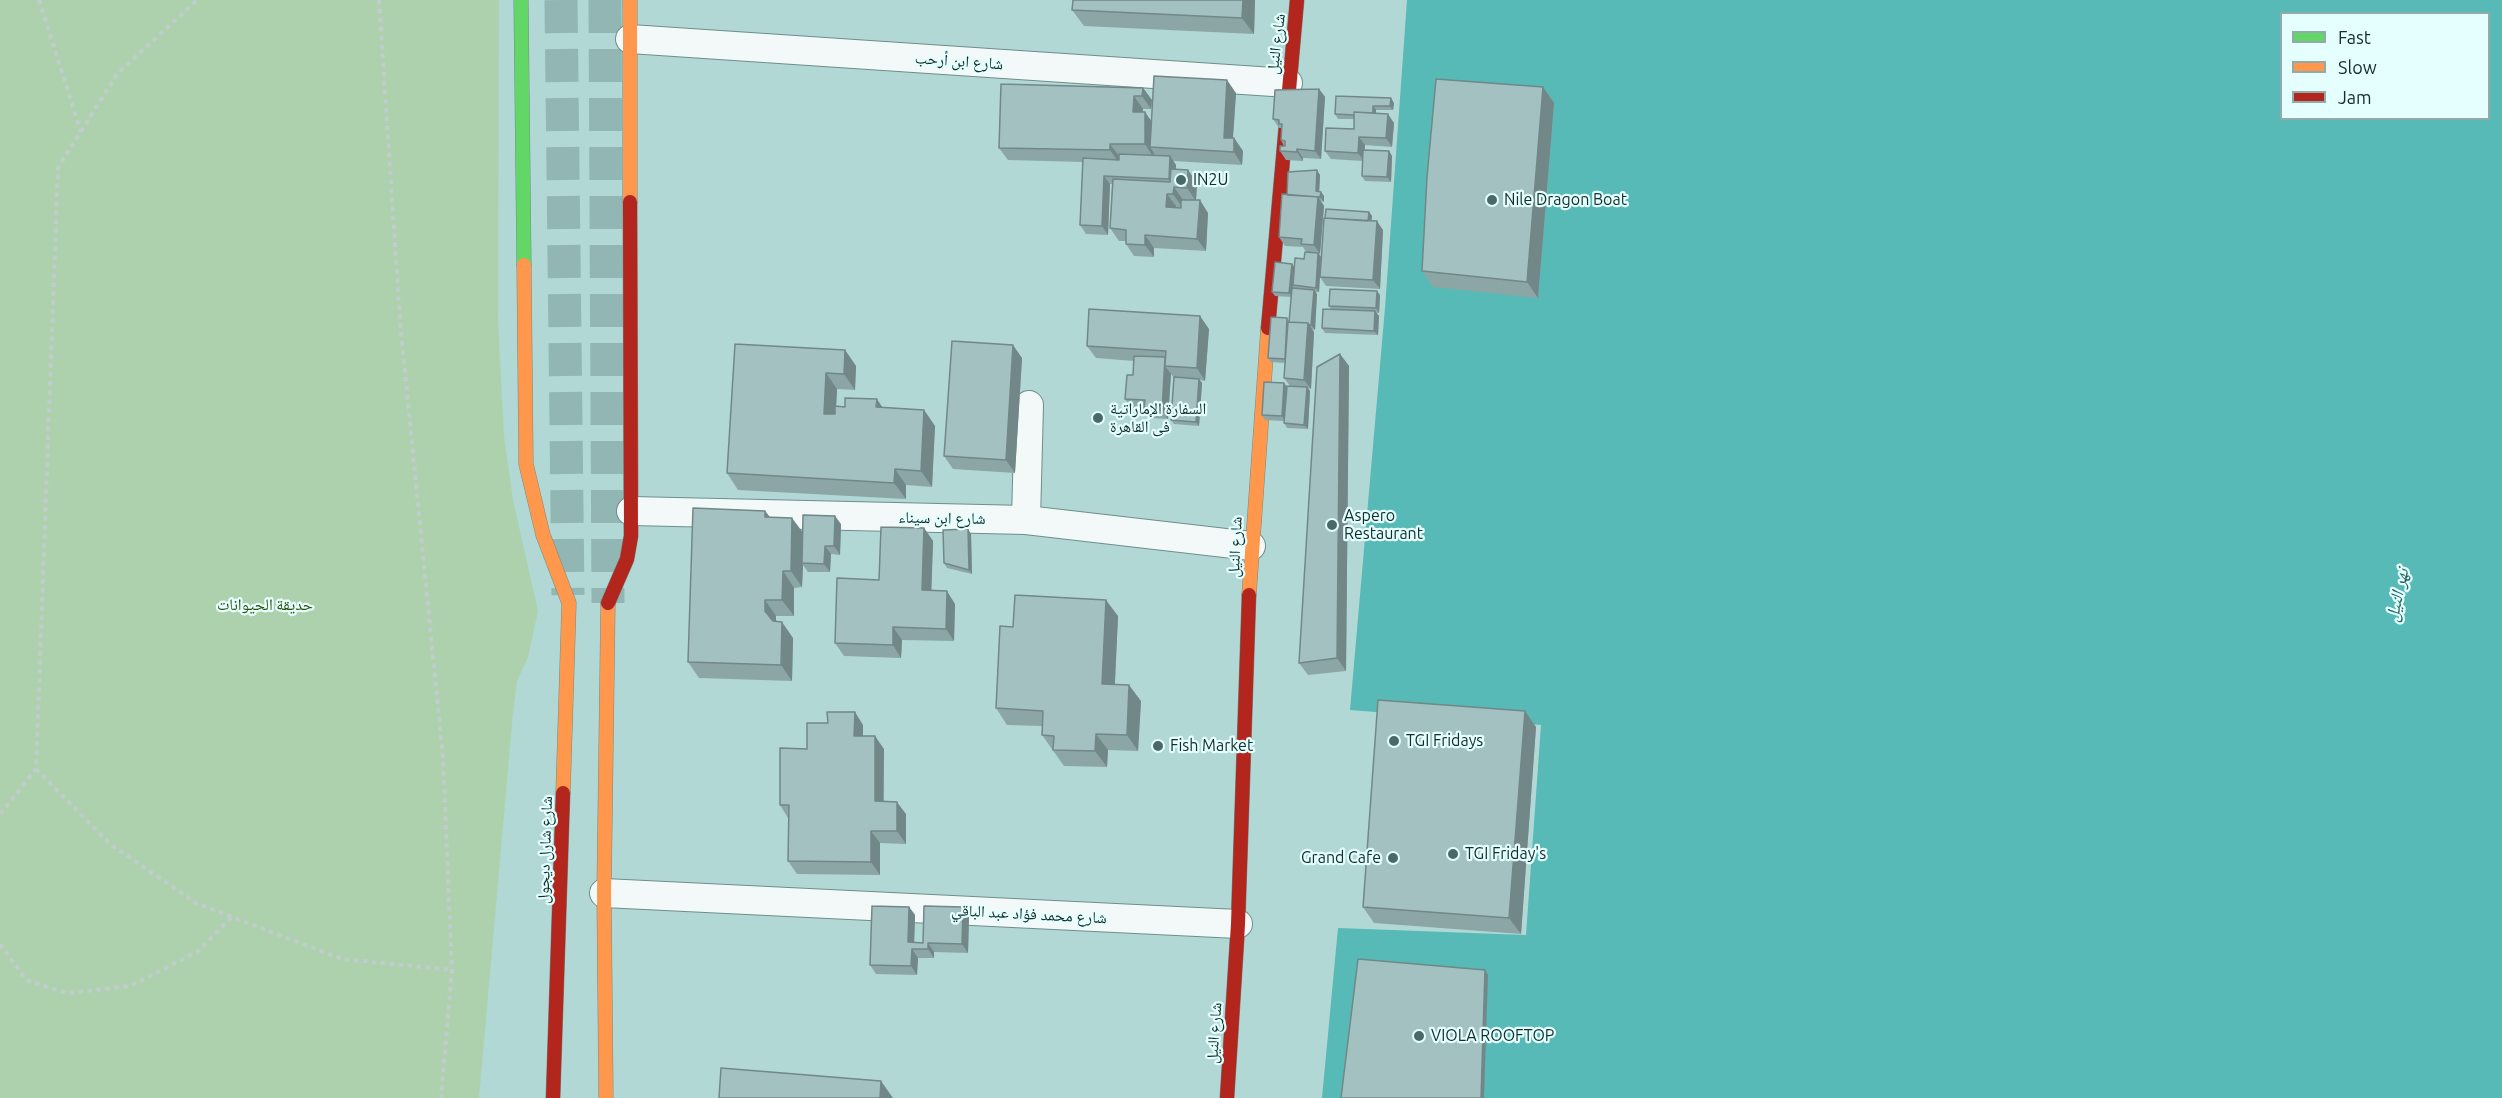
<!DOCTYPE html>
<meta charset="utf-8">
<style>
body{margin:0}
#map{position:relative;width:2502px;height:1098px;overflow:hidden;background:#b1d8d5;font-family:Ubuntu,sans-serif}
canvas{display:block}
.legend{position:absolute;left:2280px;top:12px;width:210px;height:108px;box-sizing:border-box;background:#e4fffd;border:2px solid #90aba9;margin:0;padding:8px 10px;list-style:none;font-size:18px;color:#112d2c}
.legend li{display:flex;align-items:center;gap:12px;height:30px}
.legend b{width:30px;border:2px solid #90aba9}
</style>
<div id="map">
<canvas width="2502" height="1098"></canvas>
<ul class="legend">
<li><b style="height:8px;background:#63d668"></b>Fast</li>
<li><b style="height:8px;background:#ff974d"></b>Slow</li>
<li><b style="height:8px;background:#b3261e"></b>Jam</li>
</ul>
</div>
<script>
const g = document.querySelector('canvas').getContext('2d');
g.lineJoin = 'round';
function paint(path, color) { g.fillStyle = color; g.fill(path, 'evenodd'); }
const shape = rows => new Path2D(rows.map(r => 'M' + r).join(''));
function trace(path, color, width, dash) { g.strokeStyle = color; g.lineWidth = width; g.lineCap = dash ? 'butt' : 'round'; g.setLineDash(dash || []); g.stroke(path); }
function write(font, color, halo, rows, align = 'center') {
  g.font = font + ' Ubuntu,"Noto Naskh Arabic",sans-serif'; g.lineWidth = 4.5; g.setLineDash([]); g.textBaseline = 'middle'; g.strokeStyle = halo; g.fillStyle = color; for (const [text, x, y, turn = 0] of rows) {
    g.save(); g.translate(x, y); g.rotate((+turn || 0) * Math.PI / 180); g.textAlign = isNaN(turn) ? turn : align; if (halo) g.strokeText(text, 0, 0); g.fillText(text, 0, 0); g.restore();
  }
}
const green = shape([
 [0,0,499,0,498,320,504,436,513,500,538,611,528,657,517,681,513,713,479,1098,0,1098]
]);
const water = shape([
 [1407,0,2502,0,2502,1098,1322,1098,1338,928,1526,935,1541,725,1350,710,1385,308],
 [2282,14,2488,14,2488,118,2282,118]
]);
const primaryTunnel = shape([
 [561,0,568,595],
 [605,0,608,603]
]);
const path = shape([
 [39,0,81,132],
 [379,0,400,321,443,758,452,970,441,1098],
 [36,769,110,844,196,903,342,959,452,970],
 [0,814,36,769,58,168,117,74,197,0],
 [0,944,26,980,67,993,130,986,197,952,232,917]
]);
const street = shape([
 [630,39,1288,83],
 [631,511,1026,520,1251,546],
 [1026,520,1029,405],
 [604,893,1238,924]
]);
const fast = shape([
 [521,0,524,265]
]);
const slow = shape([
 [630,0,630,202],
 [524,265,526,464,543,535,569,603],
 [1249,595,1268,328],
 [563,793,569,603],
 [606,1098,604,893,608,603]
]);
const jam = shape([
 [1268,328,1297,0],
 [608,603,627,559,631,536,630,202],
 [553,1098,563,793],
 [1227,1098,1238,924,1249,595]
]);
const wall = shape([
 [1255,0,1254,34,1084,26,1072,10],
 [1543,87,1554,103,1538,298,1433,287,1422,271],
 [1143,88,1152,100,1151,109,1143,109,1142,112,1151,120,1236,93,1233,138,1234,138,1243,151,1242,165,1173,161,1176,165,1176,169,1188,170,1197,183,1196,200,1208,213,1206,251,1154,248,1154,257,1134,256,1126,244,1126,241,1119,241,1110,228,1112,184,1110,184,1108,235,1086,234,1080,225,1083,162,1008,160,999,148],
 [1319,89,1325,97,1321,159,1303,158,1303,161,1286,160,1280,151,1284,146,1281,140,1282,128,1279,128,1273,119],
 [1336,96,1394,103,1393,110,1376,110,1376,113,1394,123,1392,147,1365,145,1364,150,1389,151,1392,156,1391,182,1365,181,1362,176,1363,161,1331,159,1325,151,1354,129,1354,119,1338,119,1335,114],
 [1320,175,1319,191,1321,192,1324,196,1324,202,1321,201,1324,206,1320,254,1319,254,1321,257,1369,212,1372,216,1371,221,1383,230,1380,289,1326,286,1320,277,1321,262,1319,292,1316,292,1317,294,1315,330,1312,329,1314,332,1311,389,1308,388,1310,391,1308,429,1287,428,1284,423,1284,421,1265,420,1262,415,1284,383,1287,387,1290,386,1284,378,1285,363,1271,362,1268,358,1287,318,1289,321,1291,297,1275,296,1272,292,1292,264,1294,267,1304,259,1306,252,1303,247,1285,246,1279,237,1287,195],
 [1380,295,1379,313,1376,313,1379,316,1378,335,1325,333,1322,328,1331,309,1329,306],
 [1209,329,1205,381,1199,380,1202,383,1199,426,1174,424,1171,420,1174,378,1171,374,1168,419,1150,418,1144,409,1131,408,1125,399,1133,375,1134,361,1096,358,1087,346],
 [845,350,856,366,855,390,837,389,836,406,845,407,882,407,924,410,935,426,932,487,906,485,906,499,738,490,727,473],
 [1340,354,1349,366,1346,671,1308,675,1299,663],
 [1022,358,1015,473,953,469,944,456],
 [765,511,770,517,803,533,841,524,840,555,831,554,830,572,808,572,803,565,802,587,794,588,794,616,776,616,776,622,793,638,792,681,699,678,688,662],
 [924,528,933,541,931,591,955,604,954,641,902,640,901,658,844,656,835,643,879,580],
 [971,534,972,574,947,568,944,563],
 [1118,616,1115,684,1141,701,1138,751,1108,750,1107,767,1064,766,1042,735,1042,726,1007,725,996,708,1013,627],
 [1525,711,1536,727,1521,934,1374,923,1363,907],
 [828,723,863,725,863,736,884,749,884,801,906,814,906,844,880,843,880,875,797,874,788,861,788,818,780,805,807,749],
 [909,907,915,915,914,942,923,943,969,916,968,953,934,952,934,958,918,958,917,975,876,974,870,965]
]);
const shadedWall = shape([
 [1243,0,1255,0,1254,34,1242,18],
 [1227,80,1236,93,1232,150,1224,138],
 [1543,87,1554,103,1538,298,1527,282],
 [1143,88,1152,100,1151,109,1142,96],
 [1319,89,1325,97,1321,159,1315,151],
 [1134,96,1143,109,1142,124,1133,112],
 [1391,98,1394,103,1393,110,1390,106],
 [1373,106,1376,110,1376,120,1373,116],
 [1145,112,1154,125,1150,147,1154,153,1153,157,1145,144],
 [1388,114,1394,123,1392,147,1386,138],
 [1359,137,1365,145,1364,161,1358,153],
 [1234,138,1243,151,1242,165,1234,152],
 [1110,144,1119,156,1119,163,1110,150],
 [1297,149,1303,158,1303,161,1297,152],
 [1389,151,1392,156,1391,182,1387,177],
 [1170,156,1176,165,1175,188,1169,179],
 [1188,170,1197,183,1196,201,1187,188],
 [1317,170,1320,175,1319,196,1316,191],
 [1104,176,1110,184,1108,235,1102,226],
 [1174,187,1183,200,1182,207,1173,194],
 [1321,192,1324,196,1324,202,1320,197],
 [1167,194,1176,206,1175,220,1166,207],
 [1318,197,1324,206,1320,254,1314,245],
 [1200,200,1208,213,1206,251,1197,239],
 [1369,212,1372,216,1371,226,1368,222],
 [1377,221,1383,230,1380,289,1373,280],
 [1145,235,1154,248,1154,257,1145,245],
 [1318,253,1321,257,1319,292,1316,288],
 [1292,264,1295,268,1292,297,1289,293],
 [1314,290,1317,294,1315,330,1311,325],
 [1377,291,1380,295,1379,313,1376,308],
 [1375,311,1379,316,1378,335,1374,331],
 [1200,316,1209,329,1205,381,1197,368],
 [1308,323,1314,332,1311,389,1304,380],
 [1013,345,1022,358,1015,473,1006,460],
 [845,350,856,366,855,390,844,374],
 [1340,354,1349,366,1346,671,1337,658],
 [1165,357,1165,366,1171,374,1168,419,1162,411],
 [826,373,837,389,835,430,824,414],
 [1199,379,1202,383,1199,426,1196,422],
 [1284,383,1287,387,1285,421,1282,416],
 [1307,387,1310,391,1308,429,1304,425],
 [877,399,888,416,876,407],
 [924,410,935,426,932,487,921,471],
 [895,469,906,485,906,499,894,483],
 [765,511,777,527,765,517],
 [835,516,841,524,840,555,834,546],
 [792,518,804,534,802,563,803,565,802,587,791,571],
 [924,528,933,541,931,603,922,590],
 [968,529,971,534,972,574,969,570],
 [825,546,831,554,830,572,824,564],
 [783,571,794,588,794,616,782,600],
 [947,591,955,604,954,641,946,629],
 [765,600,776,616,776,627,765,611],
 [1106,600,1118,616,1114,700,1102,684],
 [782,622,793,638,792,681,781,665],
 [893,627,902,640,901,658,893,645],
 [1129,685,1141,701,1138,751,1127,735],
 [1525,711,1536,727,1521,934,1509,918],
 [855,712,863,725,863,749,854,736],
 [1096,734,1108,750,1107,767,1095,751],
 [875,736,884,749,883,814,875,801],
 [897,802,906,814,906,844,897,831],
 [871,831,880,843,880,875,871,862],
 [909,907,915,915,914,949,908,942],
 [963,907,969,916,968,953,962,944],
 [928,943,934,952,934,958,928,949],
 [912,949,918,958,917,975,911,966],
 [1485,970,1488,975,1484,1098,1481,1098],
 [881,1081,893,1098,880,1098]
]);
const building = shape([
 [1073,0,1243,0,1242,18,1072,10,1073,0],
 [1154,76,1227,80,1224,138,1234,138,1234,152,1150,147,1154,76],
 [1436,79,1543,87,1527,282,1422,271,1427,177,1436,79],
 [1001,84,1143,88,1142,96,1134,96,1133,112,1145,112,1145,144,1110,144,1110,150,999,148,1001,84],
 [1319,89,1315,151,1297,149,1297,152,1280,151,1280,146,1285,146,1285,141,1281,140,1282,124,1279,124,1279,120,1273,119,1275,90,1319,89],
 [1336,96,1391,98,1390,106,1373,106,1373,113,1354,112,1354,115,1335,114,1336,96],
 [1354,112,1388,114,1386,138,1359,137,1358,153,1325,151,1326,128,1354,129,1354,112],
 [1363,150,1389,151,1387,177,1362,176,1363,150],
 [1119,154,1170,156,1169,179,1104,176,1102,226,1080,225,1083,158,1119,160,1119,154],
 [1171,169,1188,170,1187,188,1174,187,1173,194,1167,194,1166,207,1181,208,1181,200,1200,200,1197,239,1145,235,1145,245,1126,244,1126,230,1110,228,1113,179,1170,182,1171,169],
 [1317,170,1316,191,1321,192,1320,197,1287,195,1288,172,1317,170],
 [1282,194,1318,197,1314,245,1301,244,1302,239,1279,237,1282,194],
 [1326,209,1369,212,1368,221,1325,218,1326,209],
 [1324,218,1377,221,1373,280,1320,277,1324,218],
 [1305,252,1318,253,1316,288,1293,285,1295,258,1304,259,1305,252],
 [1275,262,1292,264,1289,293,1272,292,1275,262],
 [1292,288,1314,290,1311,325,1309,325,1308,323,1289,322,1292,288],
 [1330,289,1377,291,1376,308,1329,306,1330,289],
 [1089,309,1200,316,1197,368,1165,366,1166,351,1087,346,1089,309],
 [1323,309,1375,311,1374,331,1322,328,1323,309],
 [1271,317,1287,318,1285,359,1268,358,1271,317],
 [1288,322,1308,323,1304,380,1284,378,1288,322],
 [952,341,1013,345,1006,460,944,456,952,341],
 [735,344,845,350,844,374,826,373,824,414,835,414,835,406,845,407,845,398,877,399,876,407,924,410,921,471,895,469,894,483,727,473,735,344],
 [1340,354,1337,658,1299,663,1317,367,1340,354],
 [1134,356,1165,357,1162,411,1144,410,1145,400,1125,399,1127,375,1133,375,1134,356],
 [1174,377,1199,379,1196,422,1171,420,1174,377],
 [1264,382,1284,383,1282,416,1262,415,1264,382],
 [1287,386,1307,387,1304,425,1284,423,1287,386],
 [693,508,765,511,765,517,792,518,791,571,783,571,782,600,765,600,765,611,773,621,782,622,781,665,688,662,693,508],
 [803,515,835,516,834,546,825,546,824,564,802,563,803,515],
 [881,527,924,528,922,590,947,591,946,629,893,627,893,645,835,643,837,578,879,580,881,527],
 [968,529,969,570,944,563,943,530,968,529],
 [1015,595,1106,600,1102,684,1129,685,1127,735,1096,734,1095,751,1053,750,1054,736,1042,735,1043,711,996,708,1000,626,1013,627,1015,595],
 [1378,700,1525,711,1509,918,1363,907,1378,700],
 [827,712,855,712,854,736,875,736,875,801,897,802,897,831,871,831,871,862,788,861,789,805,780,805,780,748,807,749,807,723,828,723,827,712],
 [872,906,909,907,908,942,923,943,924,906,963,907,962,944,928,943,928,949,912,949,911,966,870,965,872,906],
 [1358,959,1485,970,1481,1098,1341,1098,1358,959],
 [721,1068,881,1081,880,1098,719,1098,721,1068]
]);
const markers = [
 [1181,180,6,"#496967"],
 [1492,200,6,"#496967"],
 [1098,418,6,"#496967"],
 [1332,525,6,"#496967"],
 [1394,741,6,"#496967"],
 [1158,746,6,"#496967"],
 [1453,854,6,"#496967"],
 [1393,858,6,"#496967"],
 [1419,1036,6,"#496967"]
];
const streetNames = [
 ["شارع النيل",1276,44,-83],
 ["شارع ابن أرحب",959,61,4],
 ["شارع ابن سيناء",942,518,1],
 ["شارع النيل",1235,547,-87],
 ["شارع شارل ديجول",545,850,-88],
 ["شارع محمد فؤاد عبد الباقي",1029,914,3],
 ["شارع النيل",1214,1033,-86]
];
const poiNames = [
 ["IN2U",1193,180],
 ["Nile Dragon Boat",1504,200],
 ["السفارة الإماراتية",1110,409],
 ["فى القاهرة",1110,427],
 ["Aspero",1344,516],
 ["Restaurant",1344,534],
 ["TGI Fridays",1406,741],
 ["Fish Market",1170,746],
 ["TGI Friday's",1465,854],
 ["Grand Cafe",1381,858,"right"],
 ["VIOLA ROOFTOP",1431,1036]
];
const parkNames = [
 ["حديقة الحيوانات",265,605]
];
const waterNames = [
 ["نهر النيل",2397,595,-78]
];
paint(green, '#add1ad');
paint(water, '#57bab6');
trace(primaryTunnel, '#91b6b3', 33, [33, 16]);
trace(street, '#6e8e8b', 30);
trace(fast, '#6e8e8b', 15);
trace(slow, '#6e8e8b', 15);
trace(jam, '#6e8e8b', 15);
trace(path, '#c0cdcc', 4, [4.5, 4.5]);
trace(street, '#f3f9f9', 28);
trace(fast, '#63d668', 14);
trace(slow, '#ff974d', 14);
trace(jam, '#b3261e', 14);
paint(wall, '#8ca6a6');
paint(shadedWall, '#728787');
paint(building, '#a3c1c1');
trace(building, '#728787', 1.5);
for (const [x, y, r, color] of markers) { const dot = new Path2D(); dot.arc(x, y, r, 0, 2 * Math.PI); g.fillStyle = color; g.fill(dot); trace(dot, '#e4fffd', 2); }
write('16px', '#112d2c', '#e4fffd', streetNames);
write('16px', '#112d2c', '#e4fffd', poiNames, 'left');
write('16px', '#304c09', '#e4fffd', parkNames);
write('italic 18px', '#236360', '#e4fffd', waterNames);
</script>
